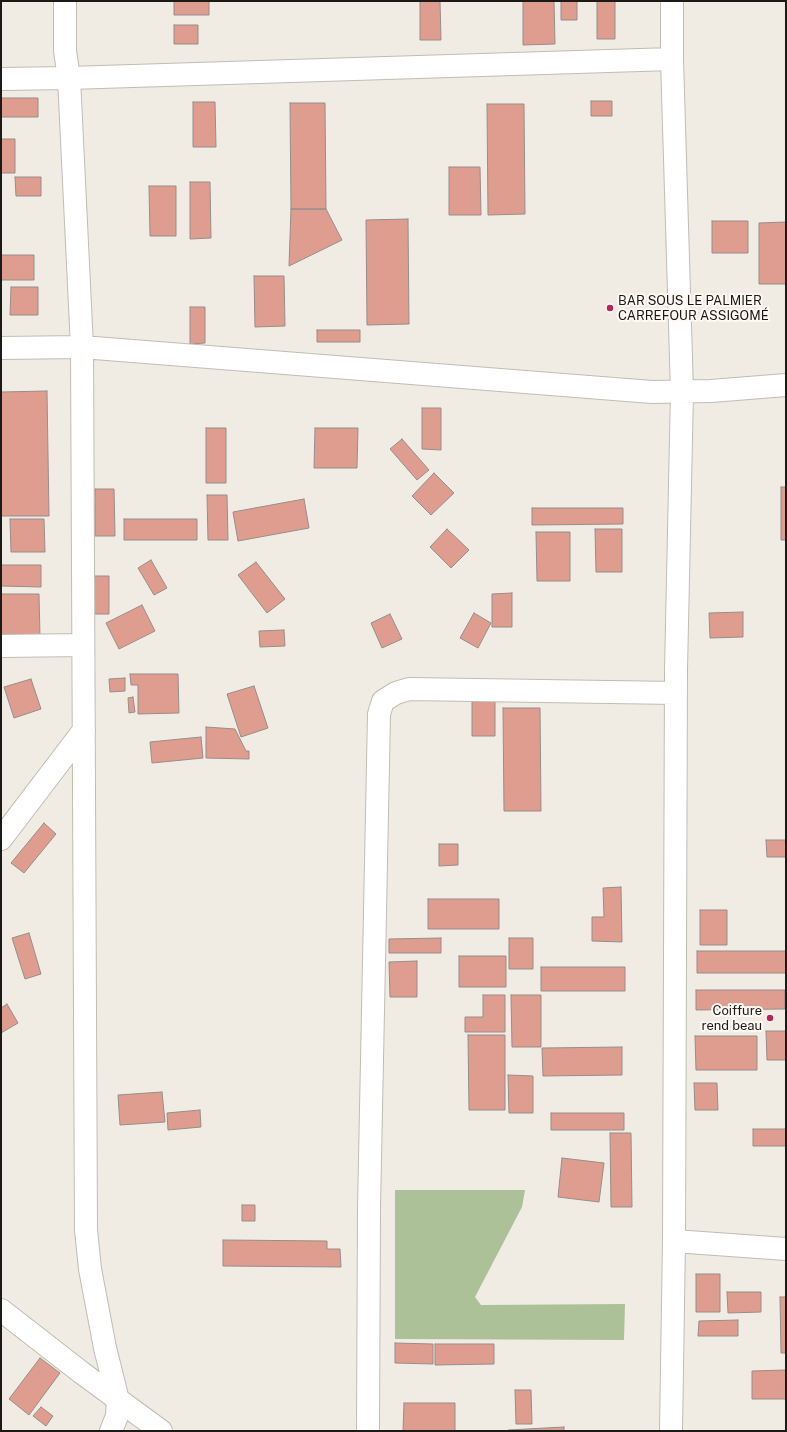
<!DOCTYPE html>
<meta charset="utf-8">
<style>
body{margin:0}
#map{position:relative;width:787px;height:1432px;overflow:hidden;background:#f0ece4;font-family:"Public Sans",sans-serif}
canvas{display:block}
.frame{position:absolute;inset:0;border:2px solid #1b1a17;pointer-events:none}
</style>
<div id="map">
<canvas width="787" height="1432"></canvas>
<div class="frame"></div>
</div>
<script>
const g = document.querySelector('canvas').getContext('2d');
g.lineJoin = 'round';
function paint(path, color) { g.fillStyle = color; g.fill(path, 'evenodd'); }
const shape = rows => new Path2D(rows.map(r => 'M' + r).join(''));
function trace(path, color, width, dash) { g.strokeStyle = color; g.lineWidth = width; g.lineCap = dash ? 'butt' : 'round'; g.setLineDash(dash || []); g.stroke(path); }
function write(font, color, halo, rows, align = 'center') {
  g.font = font + ' "Public Sans",sans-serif'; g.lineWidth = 4; g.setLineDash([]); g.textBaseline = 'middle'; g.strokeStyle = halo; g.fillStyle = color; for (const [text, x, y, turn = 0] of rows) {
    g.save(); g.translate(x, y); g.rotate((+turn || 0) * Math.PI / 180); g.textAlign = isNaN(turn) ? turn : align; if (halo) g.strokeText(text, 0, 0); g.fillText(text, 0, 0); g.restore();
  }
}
const green = shape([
 [395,1190,525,1190,522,1207,475,1297,481,1305,625,1304,624,1340,395,1339]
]);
const building = shape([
 [174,1,209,1,209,15,174,15,174,1],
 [420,1,440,1,441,40,420,40,420,1],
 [523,1,554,1,555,44,523,45,523,1],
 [561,1,577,1,577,20,561,20,561,1],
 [597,1,615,1,615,39,597,39,597,1],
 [174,25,198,25,198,44,174,44,174,25],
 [1,98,38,98,38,117,1,117,1,98],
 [591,101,612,101,612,116,591,116,591,101],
 [193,102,215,102,216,147,193,147,193,102],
 [290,103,325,103,326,209,291,209,290,103],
 [487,104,524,104,525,214,488,215,487,104],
 [1,139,15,139,15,173,1,173,1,139],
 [449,167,480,167,481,215,449,215,449,167],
 [15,177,41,177,41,196,16,196,15,177],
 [190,182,210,182,211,238,190,239,190,182],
 [149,186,176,186,176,236,150,236,149,186],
 [291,209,326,209,342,240,289,266,291,209],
 [408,219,409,324,367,325,366,220,408,219],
 [712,221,748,221,748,253,712,253,712,221],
 [786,222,786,284,759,284,759,223,786,222],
 [1,255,34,255,34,280,1,280,1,255],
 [254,276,284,276,285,326,255,327,254,276],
 [11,287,38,287,38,315,10,315,11,287],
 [190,307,205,307,205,343,190,344,190,307],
 [317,330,360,330,360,342,317,342,317,330],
 [47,391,49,516,1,516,1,392,47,391],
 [422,408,441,408,441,450,422,449,422,408],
 [206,428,226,428,226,483,206,483,206,428],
 [315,428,358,428,357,468,314,468,315,428],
 [402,439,429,470,417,480,390,449,402,439],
 [434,473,454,493,431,515,412,496,434,473],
 [781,487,786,487,786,540,781,540,781,487],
 [95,489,114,489,115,536,95,536,95,489],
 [207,495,227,495,228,540,208,540,207,495],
 [304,499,309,528,238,541,233,512,304,499],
 [532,508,623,508,623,524,532,525,532,508],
 [10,519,44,519,45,552,11,552,10,519],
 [124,519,197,519,197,540,124,540,124,519],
 [447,529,469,550,451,568,430,547,447,529],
 [595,529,622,529,622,572,596,572,595,529],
 [536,532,570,532,570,581,537,581,536,532],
 [151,560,167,588,154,595,138,568,151,560],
 [256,562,285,599,267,613,238,575,256,562],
 [1,565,41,565,41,587,1,586,1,565],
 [94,576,109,576,109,614,94,614,94,576],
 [512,593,512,627,492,627,492,594,512,593],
 [1,594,39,594,40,637,1,638,1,594],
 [142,605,155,631,119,649,106,623,142,605],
 [743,612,743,637,710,638,709,613,743,612],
 [474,613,491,623,478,648,460,638,474,613],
 [390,614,402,639,382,648,371,623,390,614],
 [284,630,285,646,260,647,259,631,284,630],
 [130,674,178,674,179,713,138,714,138,685,131,685,130,674],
 [125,678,125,691,110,692,109,679,125,678],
 [31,679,41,709,14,718,4,687,31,679],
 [254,686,268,728,241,737,227,694,254,686],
 [133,697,135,712,129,713,128,698,133,697],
 [472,701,495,701,495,736,472,736,472,701],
 [503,708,540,708,541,811,504,811,503,708],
 [206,727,235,729,246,751,249,751,249,759,206,758,206,727],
 [201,737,203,758,152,763,150,742,201,737],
 [44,823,56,834,24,873,11,863,44,823],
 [766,840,786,840,786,857,767,857,766,840],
 [439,844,458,844,458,865,439,866,439,844],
 [621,887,622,942,592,941,592,917,604,917,603,888,621,887],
 [428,899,499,899,499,929,428,929,428,899],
 [700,910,727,910,727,945,700,945,700,910],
 [29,933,41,974,25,979,12,938,29,933],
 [441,938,441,953,389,953,389,939,441,938],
 [509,938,533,938,533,969,509,969,509,938],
 [697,951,786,951,786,973,697,973,697,951],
 [459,956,506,956,506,987,459,987,459,956],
 [417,961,417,997,390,997,389,962,417,961],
 [541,967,625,967,625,991,541,991,541,967],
 [696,990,785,990,785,1009,696,1010,696,990],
 [483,995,505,995,505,1032,465,1032,465,1017,483,1017,483,995],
 [511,995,541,995,541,1047,512,1047,511,995],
 [7,1004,18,1023,1,1033,1,1008,7,1004],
 [766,1031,786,1031,786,1060,767,1060,766,1031],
 [468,1035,505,1035,505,1110,469,1110,468,1035],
 [695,1036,757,1036,757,1070,696,1070,695,1036],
 [622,1047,622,1075,543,1076,542,1048,622,1047],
 [508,1075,533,1076,533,1113,509,1113,508,1075],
 [694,1083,717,1083,718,1110,695,1110,694,1083],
 [162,1092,165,1122,120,1125,118,1095,162,1092],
 [200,1110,201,1127,168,1130,167,1113,200,1110],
 [551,1113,624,1113,624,1130,551,1130,551,1113],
 [753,1129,786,1129,786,1146,753,1146,753,1129],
 [610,1133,631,1133,632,1207,611,1207,610,1133],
 [562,1158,604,1163,599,1202,558,1197,562,1158],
 [242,1205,255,1205,255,1221,242,1221,242,1205],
 [223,1240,327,1241,327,1249,340,1249,341,1267,223,1266,223,1240],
 [696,1274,720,1274,720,1312,696,1312,696,1274],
 [727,1292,761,1292,761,1312,728,1313,727,1292],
 [780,1297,786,1297,786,1353,781,1353,780,1297],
 [738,1320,738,1336,698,1336,699,1321,738,1320],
 [395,1343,433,1344,433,1364,395,1363,395,1343],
 [435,1344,494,1344,494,1364,435,1365,435,1344],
 [40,1358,60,1373,29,1415,9,1399,40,1358],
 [786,1370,786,1399,752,1399,752,1371,786,1370],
 [515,1390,531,1390,532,1424,516,1424,515,1390],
 [404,1403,455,1403,455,1431,403,1431,404,1403],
 [41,1407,53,1416,46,1426,33,1416,41,1407],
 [564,1427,564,1431,508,1431,508,1430,564,1427]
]);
const minor = shape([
 [65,1,65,51,69,78,82,347,86,1230,90,1269,105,1348,118,1400,117,1416,111,1431],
 [1,79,69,78,672,59],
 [1,348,82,347,652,392,711,391,786,385],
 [1,646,83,645],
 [1,839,84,730],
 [674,1241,786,1249],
 [1,1310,82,1373,161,1431],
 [368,1431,369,1208,379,714,383,701,396,693,409,689,676,693],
 [671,1431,674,1241,676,670,682,392,672,59,672,1]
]);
const markers = [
 [610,308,4,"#b4255a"],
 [770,1018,4,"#b4255a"]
];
const poiNames = [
 ["BAR SOUS LE PALMIER",618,301],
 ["CARREFOUR ASSIGOMÉ",618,316],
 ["Coiffure",762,1011,"right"],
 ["rend beau",762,1026,"right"]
];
paint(green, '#adc199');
paint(building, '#df9d8f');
trace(building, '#968d8b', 1);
trace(minor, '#c0bdb5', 24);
trace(minor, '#fff', 22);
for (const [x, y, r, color] of markers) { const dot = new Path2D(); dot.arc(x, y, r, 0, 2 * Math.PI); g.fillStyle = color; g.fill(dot); trace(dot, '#fefaf2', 1.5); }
write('13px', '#1b1a17', '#fefaf2', poiNames, 'left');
</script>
